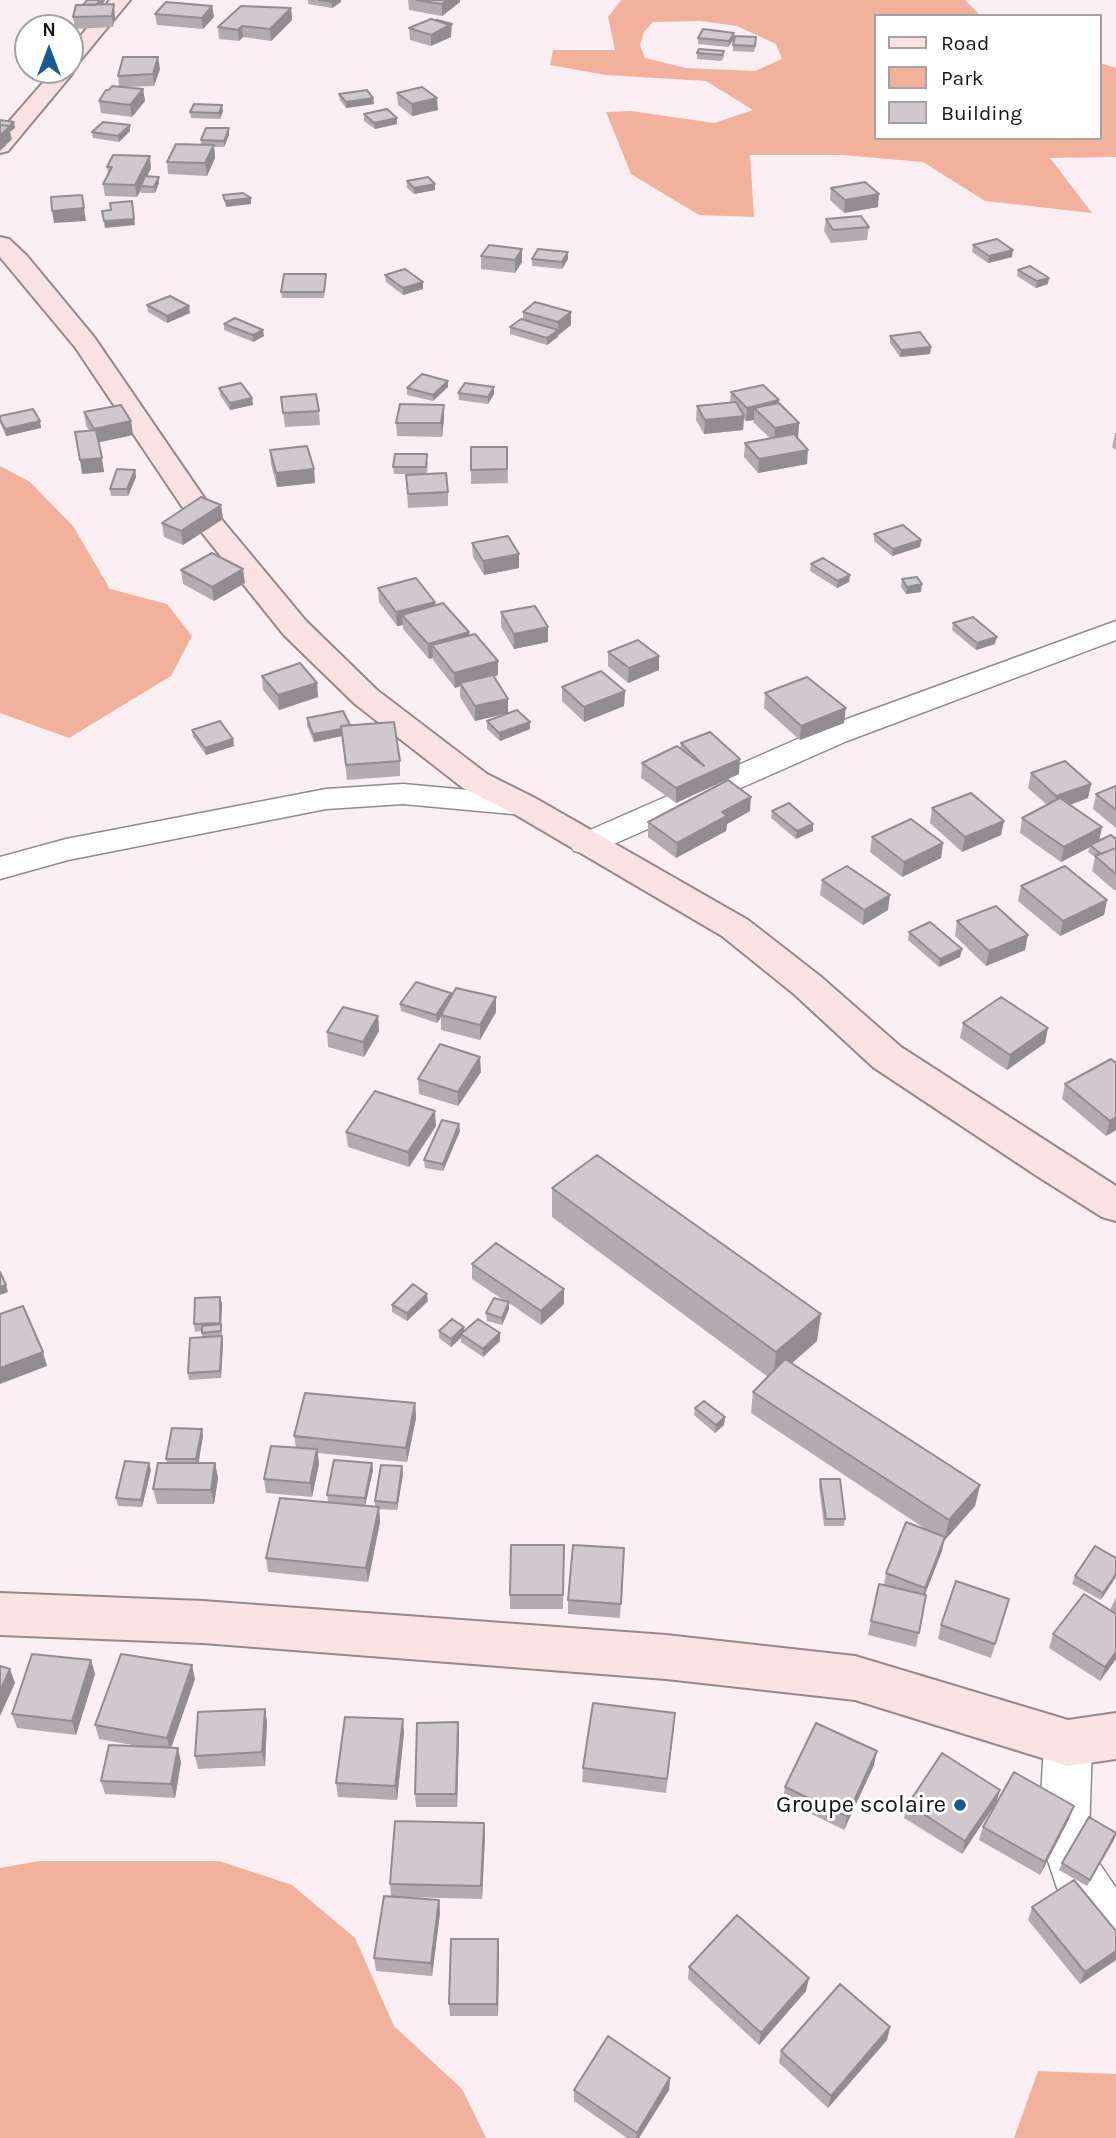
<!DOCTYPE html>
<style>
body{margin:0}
#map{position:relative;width:1116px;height:2138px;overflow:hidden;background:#fbeef2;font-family:Karla,sans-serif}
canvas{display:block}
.legend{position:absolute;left:874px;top:14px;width:228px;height:126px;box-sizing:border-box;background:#fff;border:2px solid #a3a1a2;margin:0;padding:9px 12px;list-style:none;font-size:21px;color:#1a1517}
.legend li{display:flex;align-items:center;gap:14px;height:35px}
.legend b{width:35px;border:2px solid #a3a1a2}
.north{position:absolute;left:14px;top:14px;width:70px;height:70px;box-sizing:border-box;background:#fff;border:2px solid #a3a1a2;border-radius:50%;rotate:0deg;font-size:19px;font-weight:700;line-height:28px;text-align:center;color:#1a1517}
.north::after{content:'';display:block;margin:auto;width:24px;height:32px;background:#175b90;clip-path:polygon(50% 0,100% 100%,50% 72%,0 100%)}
</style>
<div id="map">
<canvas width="1116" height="2138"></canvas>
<ul class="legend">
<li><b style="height:9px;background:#fae1e2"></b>Road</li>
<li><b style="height:19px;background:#f2b19d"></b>Park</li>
<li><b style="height:19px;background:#d1c7cf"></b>Building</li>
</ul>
<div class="north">N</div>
</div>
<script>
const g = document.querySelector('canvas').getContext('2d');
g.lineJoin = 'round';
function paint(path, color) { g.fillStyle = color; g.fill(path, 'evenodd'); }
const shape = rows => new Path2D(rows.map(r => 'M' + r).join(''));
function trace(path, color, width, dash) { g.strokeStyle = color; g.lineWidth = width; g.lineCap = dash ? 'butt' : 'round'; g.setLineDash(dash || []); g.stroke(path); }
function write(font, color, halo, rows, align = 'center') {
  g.font = font + ' Karla,sans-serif'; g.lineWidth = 6; g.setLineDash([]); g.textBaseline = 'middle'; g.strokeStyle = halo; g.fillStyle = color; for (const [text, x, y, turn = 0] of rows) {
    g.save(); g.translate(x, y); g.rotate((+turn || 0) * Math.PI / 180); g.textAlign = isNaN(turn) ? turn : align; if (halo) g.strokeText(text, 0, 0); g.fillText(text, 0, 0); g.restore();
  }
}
const green = shape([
 [621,0,965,0,981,16,876,16,876,138,1100,138,1100,63,1116,68,1116,157,1050,158,1092,213,985,201,923,162,842,155,750,155,754,217,699,215,631,174,606,112,631,111,714,123,753,110,706,81,606,75,550,65,553,50,615,50,608,17],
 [700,21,737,26,776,44,782,59,755,71,686,68,645,58,640,45,644,32,653,22],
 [0,466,30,482,73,526,110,589,167,604,192,636,171,676,69,738,0,713],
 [39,1861,219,1861,292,1885,355,1938,394,2026,462,2089,486,2138,0,2138,0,1868],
 [1038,2071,1116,2074,1116,2138,1014,2138]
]);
const street = shape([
 [1116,621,1116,640,847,741,598,851,586,854,574,851,569,844,574,837,825,727,1116,621],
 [403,784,523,795,534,798,539,805,534,812,523,815,403,804,326,809,68,860,0,879,0,857,66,839,326,789,403,784],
 [1068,1721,1085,1727,1092,1743,1089,1834,1097,1860,1116,1888,1116,1958,1098,1951,1057,1888,1039,1834,1044,1743,1051,1727,1068,1721]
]);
const secondary = shape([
 [110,0,130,0,74,68,72,74,8,151,0,153,0,132,54,70,70,70,70,49,110,0],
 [0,237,9,239,27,256,94,337,207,502,306,621,377,690,487,774,535,798,748,920,820,976,901,1047,1116,1186,1116,1221,1102,1217,1037,1176,873,1067,794,994,722,936,511,812,463,788,355,704,284,635,187,514,75,347,0,257,0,237],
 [0,1593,203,1601,666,1635,855,1656,1068,1720,1116,1713,1116,1759,1068,1766,855,1700,666,1679,203,1643,0,1635,0,1593]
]);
const wall = shape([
 [87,0,105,0,102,5,115,16,113,27,75,29,73,17],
 [308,0,341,0,341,2,332,8,308,4],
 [408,0,460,0,460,2,442,16,409,10],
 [212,6,214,17,203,29,157,25,155,14],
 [291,8,292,20,271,41,243,37,239,41,219,39,218,27],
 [409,28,452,30,450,31,451,37,431,46,410,40],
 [698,38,734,39,728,47,698,44],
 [756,43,754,52,733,51,733,45],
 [724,51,724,57,721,61,697,59,697,53],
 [160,69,154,86,125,87,143,89,145,101,132,117,101,113,99,101,109,90,119,87,118,76],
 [397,93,438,110,412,116,398,105],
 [339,94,373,98,374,104,346,108,340,100],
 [223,111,220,119,191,118,190,112],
 [364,114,397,118,397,124,375,129,364,121],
 [229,128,229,135,224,147,214,147,215,158,207,176,168,174,167,162,201,145,201,140],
 [130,131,119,142,93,138,92,132],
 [107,167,151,168,147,177,159,183,155,193,141,193,141,190,137,197,105,196,103,184,108,173],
 [407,181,435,190,414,194,407,188],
 [831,188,878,207,844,213,830,200],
 [826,219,869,227,867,240,831,243,824,231],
 [973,245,1012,257,988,263,972,252],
 [522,249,522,262,515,273,481,269,481,256],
 [568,252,568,259,562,269,532,266,532,259],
 [1018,270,1048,284,1036,288,1017,276],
 [326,274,326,281,324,298,282,298,281,292],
 [385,275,423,282,423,289,403,295,386,282],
 [147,305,190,313,167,323,148,312],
 [523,312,571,325,547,345,510,334,510,327,523,320],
 [224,324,264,336,253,342,224,330],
 [890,336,931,347,930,354,900,357,890,343],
 [448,387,433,401,407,395,407,388],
 [219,388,252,398,253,405,230,410,220,395],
 [731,392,779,404,799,423,798,437,796,437,807,464,758,473,744,457,745,443,770,438,753,422,754,420,746,421,744,419,743,430,704,434,696,420,697,406,730,402],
 [458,393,494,394,488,404,459,400],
 [281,397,319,411,320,425,285,427],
 [84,412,131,421,133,435,99,442,104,472,82,474,89,430,86,426],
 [0,416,40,421,41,428,6,436,0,423],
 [444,419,442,437,397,436,396,423],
 [1115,433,1116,433,1116,450,1112,447],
 [471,447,507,447,508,483,471,484],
 [270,450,314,469,315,483,277,487,271,464],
 [428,461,427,474,394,474,393,467],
 [135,470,136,477,128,496,111,496,110,489],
 [406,475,448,492,448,506,408,508],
 [221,505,223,519,183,545,164,537,162,523],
 [874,534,921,540,920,547,892,556,874,541],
 [472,543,519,568,484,575,473,557],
 [811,564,849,582,837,588,810,571],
 [181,570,245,583,214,601,183,584],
 [902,579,921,592,906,594,901,587],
 [378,588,436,605,469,632,469,635,498,661,498,675,494,677,508,699,508,713,475,721,460,697,460,686,455,688,433,660,433,658,429,659,403,629,403,625,397,626,379,602],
 [501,612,548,627,548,642,514,649,501,627],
 [953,623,995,644,976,650,952,630],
 [608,652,659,656,659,670,628,683,608,666],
 [262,676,317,683,318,697,279,710,263,690],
 [562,687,625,691,624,706,584,722,562,701],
 [765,693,844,723,800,740,764,708],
 [307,718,350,725,400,761,400,776,347,780,342,736,314,742,307,726],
 [487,721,530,722,530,729,500,741,487,729],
 [192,730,233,739,234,746,206,755,193,737],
 [681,743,739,774,676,803,641,778,642,763,680,749],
 [1031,773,1091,784,1088,798,1070,805,1099,841,1116,839,1116,890,1114,890,1092,871,1095,857,1088,852,1090,847,1061,862,1020,833,1022,818,1047,805,1028,788],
 [1116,786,1116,828,1093,809,1096,794],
 [932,808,1004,821,1001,835,962,852,930,823],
 [750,811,727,824,726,831,676,858,648,837,648,822],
 [772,811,813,831,796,839,771,818],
 [872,837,943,843,941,858,902,877,870,852],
 [822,880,888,910,863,925,820,895],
 [1021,886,1107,900,1104,915,1060,936,1018,901],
 [957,921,1025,950,986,966,955,936],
 [909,932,962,949,960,957,939,967,908,940],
 [452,996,496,997,496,1012,480,1040,441,1030,441,1017,437,1023,401,1011,400,1004],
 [378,1016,379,1031,364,1057,328,1047,327,1032],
 [963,1023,1045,1043,1007,1070,960,1038],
 [1116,1063,1116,1130,1106,1136,1062,1099,1065,1084],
 [481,1072,458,1106,419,1094,418,1079],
 [436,1126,409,1167,348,1147,346,1132],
 [460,1131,443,1171,425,1168,424,1160],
 [552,1188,817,1341,792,1363,980,1485,975,1506,944,1541,942,1551,925,1594,926,1595,916,1647,868,1635,879,1584,884,1585,886,1573,927,1530,751,1413,753,1392,768,1377,552,1217],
 [472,1264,564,1304,541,1325,509,1303,509,1309,502,1325,487,1321,486,1313,505,1301,472,1279],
 [220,1297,222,1304,221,1327,223,1343,221,1378,189,1380,188,1373,202,1337,202,1331,195,1332,194,1324],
 [428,1301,407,1321,392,1312,392,1305],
 [464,1327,464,1331,500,1333,500,1341,483,1357,461,1342,461,1338,451,1347,439,1338,439,1331],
 [415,1403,416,1418,407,1462,318,1453,319,1464,312,1497,266,1493,264,1479,296,1448,294,1436],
 [695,1408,725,1417,724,1425,715,1433,694,1415],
 [203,1436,198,1463,215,1463,218,1478,214,1504,157,1504,153,1489,167,1463,166,1459],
 [151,1470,142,1507,118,1506,116,1498],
 [373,1470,365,1506,328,1502,327,1495],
 [403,1474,397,1510,379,1509,380,1522,368,1582,268,1572,266,1558,375,1507,375,1501],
 [820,1479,845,1519,844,1526,824,1526,819,1486],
 [564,1545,563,1609,510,1609,510,1595],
 [624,1548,620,1618,568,1614,568,1600],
 [1116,1558,1101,1600,1072,1584,1075,1576],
 [1116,1597,1116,1659,1100,1681,1049,1648,1053,1634,1110,1610],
 [1009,1599,991,1658,938,1639,941,1625],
 [91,1660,95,1674,76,1735,17,1728,12,1714],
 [195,1679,171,1748,181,1762,175,1798,105,1794,101,1781,143,1747,99,1739,95,1725],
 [265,1709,267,1722,265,1766,198,1769,195,1756],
 [458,1722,459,1736,457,1807,416,1807,415,1794],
 [674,1727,666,1793,582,1782,583,1768],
 [404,1733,397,1800,338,1797,336,1783],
 [874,1765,844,1830,783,1800,785,1787],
 [1000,1790,996,1803,962,1854,904,1818,908,1804],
 [1074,1806,1069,1819,1040,1875,979,1840,983,1827],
 [484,1823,485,1836,482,1899,402,1897,439,1900,440,1913,432,1976,376,1971,374,1958,391,1896,390,1884],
 [1114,1840,1087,1886,1059,1870,1062,1863],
 [1032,1907,1116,1931,1116,1960,1080,1984,1028,1920],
 [499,1951,498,2016,450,2016,449,2004],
 [689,1967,806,1991,759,2045,688,1979],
 [890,2027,887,2040,828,2108,779,2063,781,2051],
 [670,2078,669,2090,639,2138,627,2138,574,2101,574,2090]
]);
const shadedWall = shape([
 [100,0,105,0,105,1,92,15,91,9],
 [335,0,341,0,341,2,332,8,332,2],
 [447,0,460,0,460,2,442,16,442,4],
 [114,4,115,16,113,27,112,16],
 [212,6,214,17,203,29,202,18],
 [291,8,292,20,271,41,270,29],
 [452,24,451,37,431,46,431,35],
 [242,26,243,37,239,41,238,30],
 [734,33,734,39,728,47,729,41],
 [158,57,160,69,154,86,153,74],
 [143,89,145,101,132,117,130,105],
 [373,98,374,104,346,108,346,102],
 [437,98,438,110,412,116,412,104],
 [222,105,223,111,220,119,219,113],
 [397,118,397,124,375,129,374,123],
 [14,122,15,128,10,132,12,139,0,151,0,136],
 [130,125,130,131,119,142,118,136],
 [229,128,229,135,224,147,224,141],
 [214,145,215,158,207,176,205,163],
 [150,156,151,168,142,186,141,186,141,190,137,197,135,185],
 [159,177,159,183,155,193,154,187],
 [435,184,435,190,414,194,414,188],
 [879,194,878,207,844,213,845,200],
 [251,198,251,204,226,207,225,201],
 [132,201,135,225,105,228,104,221],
 [84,208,86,221,54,223,52,211],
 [522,249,522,262,515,273,515,260],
 [1013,250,1012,257,988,263,989,256],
 [568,252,568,259,562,269,562,262],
 [1049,278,1048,284,1036,288,1037,281],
 [423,282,423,289,403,295,403,288],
 [189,306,190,313,167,323,167,316],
 [571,312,571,325,558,335,558,322],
 [263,330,264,336,253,342,253,335],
 [558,330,558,337,547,345,547,338],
 [931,347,930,354,900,357,901,350],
 [448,381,448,387,433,401,433,395],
 [494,387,494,394,488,404,488,397],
 [252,398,253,405,230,410,230,403],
 [779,400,778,414,754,408,754,420,746,421,747,408],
 [444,405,444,419,442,437,441,423],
 [744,416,743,430,704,434,705,420],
 [40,421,41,428,6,436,5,429],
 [131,421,133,435,96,443,94,429],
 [799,423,798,437,774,442,775,428],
 [808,450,807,464,758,473,759,459],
 [102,458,104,472,82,474,80,460],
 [314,469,315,483,277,487,276,473],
 [135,470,136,477,128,496,127,489],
 [221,505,223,519,183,545,181,531],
 [921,540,920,547,892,556,893,549],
 [519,554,519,568,484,575,483,561],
 [243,569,245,583,214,601,212,587],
 [850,575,849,582,837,588,838,581],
 [922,584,921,592,906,594,907,587],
 [435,602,436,616,402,615,403,625,397,626,396,612],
 [548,627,548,642,514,649,514,634],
 [469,632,470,647,432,645,433,658,429,659,428,644],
 [997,637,995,644,976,650,977,643],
 [659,656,659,670,628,683,629,668],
 [498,661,498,675,462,686,460,683,460,686,455,688,454,673],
 [317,683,318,697,279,710,278,695],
 [625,691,624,706,584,722,584,707],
 [508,699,508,713,475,721,475,706],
 [846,708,844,723,800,740,801,726],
 [530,722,530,729,500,741,499,733],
 [341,729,342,736,314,742,313,734],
 [233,739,234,746,206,755,205,748],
 [740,759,739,774,676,803,676,788],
 [1091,784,1088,798,1053,811,1056,796],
 [751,797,750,811,727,824,726,831,676,858,677,843,722,812],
 [1004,821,1001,835,962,852,965,837],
 [813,824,813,831,796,839,797,831],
 [1102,827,1099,842,1090,845,1090,847,1061,862,1064,847],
 [943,843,941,858,902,877,904,862],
 [890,895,888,910,863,925,864,910],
 [1107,900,1104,915,1060,936,1063,921],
 [1028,935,1025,950,986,966,989,951],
 [962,949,960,957,939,967,940,959],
 [451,993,452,1001,437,1023,436,1015],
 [496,997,496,1012,480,1040,480,1025],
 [378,1016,379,1031,364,1057,363,1042],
 [1048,1028,1045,1043,1007,1070,1010,1055],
 [480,1057,481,1072,458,1106,458,1092],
 [435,1111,436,1126,409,1167,408,1152],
 [1116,1117,1116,1130,1106,1136,1110,1121],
 [459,1124,460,1131,443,1171,443,1164],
 [6,1285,8,1292,0,1295,0,1287],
 [564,1289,564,1304,541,1325,541,1311],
 [427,1294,428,1301,407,1321,407,1313],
 [220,1297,222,1304,221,1327,223,1343,221,1378,220,1371,222,1337,220,1323],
 [509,1302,509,1309,502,1325,502,1318],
 [821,1314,817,1341,773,1380,776,1352],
 [464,1327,465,1335,461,1334,461,1338,451,1347,451,1339],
 [500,1333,500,1341,483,1357,483,1349],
 [43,1352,47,1366,0,1384,0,1368],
 [415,1403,416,1418,407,1462,406,1448],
 [725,1417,724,1425,715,1433,716,1425],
 [202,1429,203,1436,198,1466,196,1459],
 [317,1449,319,1464,312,1497,310,1483],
 [149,1463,151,1470,142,1507,141,1500],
 [215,1463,218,1478,214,1504,211,1490],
 [372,1463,373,1470,365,1506,365,1498],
 [402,1466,403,1474,397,1510,397,1503],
 [980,1485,975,1506,944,1541,949,1520],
 [379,1507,380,1522,368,1582,366,1568],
 [945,1537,942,1551,922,1602,925,1588],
 [1116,1574,1116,1577,1101,1600,1103,1593],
 [1116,1652,1116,1659,1100,1681,1105,1667],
 [91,1660,95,1674,76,1735,72,1721],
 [192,1665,195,1679,170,1751,167,1738],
 [10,1669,15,1683,0,1716,0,1691],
 [265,1709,267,1722,265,1766,262,1752],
 [403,1719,404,1733,397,1800,395,1786],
 [458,1722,459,1736,457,1807,456,1794],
 [178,1748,181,1762,175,1798,171,1784],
 [877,1751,874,1765,844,1830,847,1816],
 [1000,1790,996,1803,962,1854,965,1841],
 [1074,1806,1069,1819,1040,1875,1045,1862],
 [484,1823,485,1836,482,1899,481,1886],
 [1116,1834,1114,1840,1087,1886,1090,1880],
 [439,1900,440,1913,432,1976,431,1963],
 [498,1939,499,1951,498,2016,497,2004],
 [1116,1951,1116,1960,1080,1984,1085,1972],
 [809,1978,806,1991,759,2045,761,2033],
 [890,2027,887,2040,828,2108,831,2096],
 [670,2078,669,2090,639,2138,636,2138,637,2133]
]);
const building = shape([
 [87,0,100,0,96,5,83,5,87,0],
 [319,0,335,0,332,2,319,0],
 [416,0,447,0,442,4,416,0],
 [166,2,212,6,202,18,155,14,166,2],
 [114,4,112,16,73,17,76,5,114,4],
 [241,6,291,8,270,29,242,26,238,30,218,27,241,6],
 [431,19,450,25,431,35,409,28,431,19],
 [436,20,437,20,452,24,450,25,436,20],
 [41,24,56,24,53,28,38,28,41,24],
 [703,29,734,33,729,41,698,38,703,29],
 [735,36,756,37,755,46,733,45,735,36],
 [699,49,724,51,722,55,697,53,699,49],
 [123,57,158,57,153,74,118,76,123,57],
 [112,86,143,89,130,105,99,101,106,90,109,90,112,86],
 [422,87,437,98,412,104,397,93,422,87],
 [367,90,373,98,346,102,339,94,367,90],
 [194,104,222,105,219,113,190,112,194,104],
 [387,109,397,118,374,123,364,114,387,109],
 [0,120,14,122,9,126,0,125,0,120],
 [103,122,130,125,118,136,92,132,103,122],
 [0,125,10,126,0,136,0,125],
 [206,128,229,128,224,141,201,140,206,128],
 [176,144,214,145,205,163,167,162,176,144],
 [113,155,150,156,135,185,103,184,112,167,107,167,113,155],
 [145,176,159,177,154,187,141,186,145,176],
 [428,177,435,184,414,188,407,181,428,177],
 [865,182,879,194,845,200,831,188,865,182],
 [243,193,251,198,225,201,223,195,243,193],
 [82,195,84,208,52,211,51,197,82,195],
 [132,201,134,219,104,221,102,211,111,210,110,203,132,201],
 [861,216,869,227,833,230,826,219,861,216],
 [997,239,1013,250,989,256,973,245,997,239],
 [489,245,522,249,515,260,481,256,489,245],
 [538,249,568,252,562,262,532,259,538,249],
 [1030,266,1049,278,1037,281,1018,270,1030,266],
 [405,269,423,282,403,288,385,275,405,269],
 [284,274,326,274,324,292,281,292,284,274],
 [170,296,189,306,167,316,147,305,170,296],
 [535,302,571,312,558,322,523,312,535,302],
 [235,318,263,330,253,335,224,324,235,318],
 [521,319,558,330,547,338,510,327,521,319],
 [920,332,931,347,901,350,890,336,920,332],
 [422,374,448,381,433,395,407,388,422,374],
 [241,383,252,398,230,403,219,388,241,383],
 [465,383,494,387,488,397,458,393,465,383],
 [763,385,779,400,747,408,731,392,763,385],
 [316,394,319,411,283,413,281,397,316,394],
 [736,402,744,416,705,420,697,406,736,402],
 [779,403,799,423,775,428,754,408,779,403],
 [400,404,444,405,441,423,396,423,400,404],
 [121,405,131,421,94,429,84,412,121,405],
 [33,409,40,421,5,429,0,419,0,416,33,409],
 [96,430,102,458,80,460,75,432,96,430],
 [794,434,808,450,759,459,745,443,794,434],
 [307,446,314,469,276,473,270,450,307,446],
 [471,447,507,447,507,469,471,470,471,447],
 [395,454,427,454,426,467,393,467,395,454],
 [117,469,135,470,127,489,110,489,117,469],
 [446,473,448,492,408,494,406,475,446,473],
 [201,497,221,505,181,531,162,523,201,497],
 [903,525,921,540,893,549,874,534,903,525],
 [508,536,519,554,483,561,472,543,508,536],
 [212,553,243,569,212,587,181,570,212,553],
 [823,558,850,575,838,581,811,564,823,558],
 [917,577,922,584,907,587,902,579,917,577],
 [416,578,435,602,396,612,378,588,416,578],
 [443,603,469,632,428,644,402,615,443,603],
 [535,606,548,627,514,634,501,612,535,606],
 [973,617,997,637,977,643,953,623,973,617],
 [475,634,498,661,454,673,432,645,475,634],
 [638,640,659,656,629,668,608,652,638,640],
 [300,663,317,683,278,695,262,676,300,663],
 [601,671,625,691,584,707,562,687,601,671],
 [493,675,508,699,475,706,460,683,493,675],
 [807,677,846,708,801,726,765,693,807,677],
 [517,710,530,722,499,733,487,721,517,710],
 [343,711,350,725,341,726,341,729,313,734,307,718,343,711],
 [220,721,233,739,205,748,192,730,220,721],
 [394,722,400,761,346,765,341,726,394,722],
 [710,732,740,759,676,788,642,763,677,746,704,766,681,743,710,732],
 [1065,761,1091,784,1056,796,1031,773,1065,761],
 [728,780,751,797,722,812,727,816,677,843,648,822,728,780],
 [1116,786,1116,810,1096,794,1116,786],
 [971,793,1004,821,965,837,932,808,971,793],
 [1060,798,1102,827,1064,847,1022,818,1060,798],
 [789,803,813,824,797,831,772,811,789,803],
 [911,819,943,843,904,862,872,837,911,819],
 [1111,835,1116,839,1116,848,1101,854,1090,845,1111,835],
 [1116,848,1116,874,1095,856,1116,848],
 [847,866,890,895,864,910,822,880,847,866],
 [1065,866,1107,900,1063,921,1021,886,1065,866],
 [996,906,1028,935,989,951,957,921,996,906],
 [930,922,962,949,940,959,909,932,930,922],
 [416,982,451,993,436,1015,400,1004,416,982],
 [456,988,496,997,480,1025,441,1015,456,988],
 [1001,997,1048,1028,1010,1055,963,1023,1001,997],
 [343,1007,378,1016,363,1042,327,1032,343,1007],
 [440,1044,480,1057,458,1092,418,1079,440,1044],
 [1111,1059,1116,1063,1116,1117,1110,1121,1065,1084,1111,1059],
 [375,1091,435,1111,408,1152,346,1132,375,1091],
 [442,1120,459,1124,443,1164,424,1160,442,1120],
 [597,1155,821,1314,776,1352,552,1188,597,1155],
 [496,1243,564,1289,541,1311,472,1264,496,1243],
 [0,1272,6,1285,0,1287,0,1272],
 [413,1284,427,1294,407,1313,392,1305,413,1284],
 [220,1297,220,1323,194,1324,195,1298,220,1297],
 [494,1298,509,1302,502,1318,486,1313,494,1298],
 [23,1306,43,1352,0,1368,0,1314,23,1306],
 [452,1319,464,1327,451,1339,439,1331,452,1319],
 [478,1319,500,1333,483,1349,461,1334,478,1319],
 [221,1324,221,1331,202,1333,202,1326,221,1324],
 [222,1336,220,1371,188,1373,190,1338,222,1336],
 [785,1359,980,1485,949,1520,753,1392,785,1359],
 [305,1393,415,1403,406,1448,294,1436,305,1393],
 [704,1401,725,1417,716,1425,695,1408,704,1401],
 [172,1428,202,1429,196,1459,166,1459,172,1428],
 [271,1446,317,1449,310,1483,264,1479,271,1446],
 [334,1460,372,1463,365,1498,327,1495,334,1460],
 [125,1461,149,1463,141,1500,116,1498,125,1461],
 [158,1463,215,1463,211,1490,153,1489,158,1463],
 [381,1465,402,1466,397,1503,375,1501,381,1465],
 [820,1479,840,1479,845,1519,826,1519,820,1479],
 [280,1498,379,1507,366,1568,266,1558,280,1498],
 [906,1522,945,1537,925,1588,886,1573,906,1522],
 [511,1545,564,1545,563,1595,510,1595,511,1545],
 [573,1545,624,1548,621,1604,568,1600,573,1545],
 [1095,1546,1116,1558,1116,1574,1103,1593,1075,1576,1095,1546],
 [956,1581,1009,1599,995,1644,941,1625,956,1581],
 [879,1584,926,1595,919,1633,871,1621,879,1584],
 [1084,1594,1116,1614,1116,1652,1105,1667,1053,1634,1084,1594],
 [32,1654,91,1660,72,1721,12,1714,32,1654],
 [121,1654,192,1665,167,1738,95,1725,121,1654],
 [0,1666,10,1669,0,1691,0,1666],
 [593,1703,675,1713,667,1779,583,1768,593,1703],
 [265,1709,262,1752,195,1756,198,1712,265,1709],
 [345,1717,403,1719,395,1786,336,1783,345,1717],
 [458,1722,456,1794,415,1794,417,1723,458,1722],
 [816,1723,877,1751,847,1816,785,1787,816,1723],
 [109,1745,178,1748,171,1784,101,1781,109,1745],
 [942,1753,1000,1790,965,1841,908,1804,942,1753],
 [1014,1772,1074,1806,1045,1862,983,1827,1014,1772],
 [1089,1817,1116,1833,1090,1880,1062,1863,1089,1817],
 [395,1821,484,1823,481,1886,390,1884,395,1821],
 [1074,1880,1116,1931,1116,1951,1085,1972,1032,1907,1074,1880],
 [384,1896,439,1900,431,1963,374,1958,384,1896],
 [737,1915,809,1978,761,2033,689,1967,737,1915],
 [451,1939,498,1939,497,2004,449,2004,451,1939],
 [840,1984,890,2027,831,2096,781,2051,840,1984],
 [608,2036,670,2078,637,2133,574,2090,608,2036]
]);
const markers = [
 [960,1805,7,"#175b90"]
];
const nearPoinames = [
 ["Groupe scolaire",946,1805]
];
paint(green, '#f2b19d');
trace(street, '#93888b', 3);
trace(secondary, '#93888b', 4);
paint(street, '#fff');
paint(secondary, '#fae1e2');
paint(wall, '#b4abb2');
paint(shadedWall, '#928b91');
paint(building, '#d1c7cf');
trace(building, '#928b91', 2);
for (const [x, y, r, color] of markers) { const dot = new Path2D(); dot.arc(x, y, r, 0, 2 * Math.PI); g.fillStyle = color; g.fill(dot); trace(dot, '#fff', 2.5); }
write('24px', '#1a1517', '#fff', nearPoinames, 'right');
</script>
